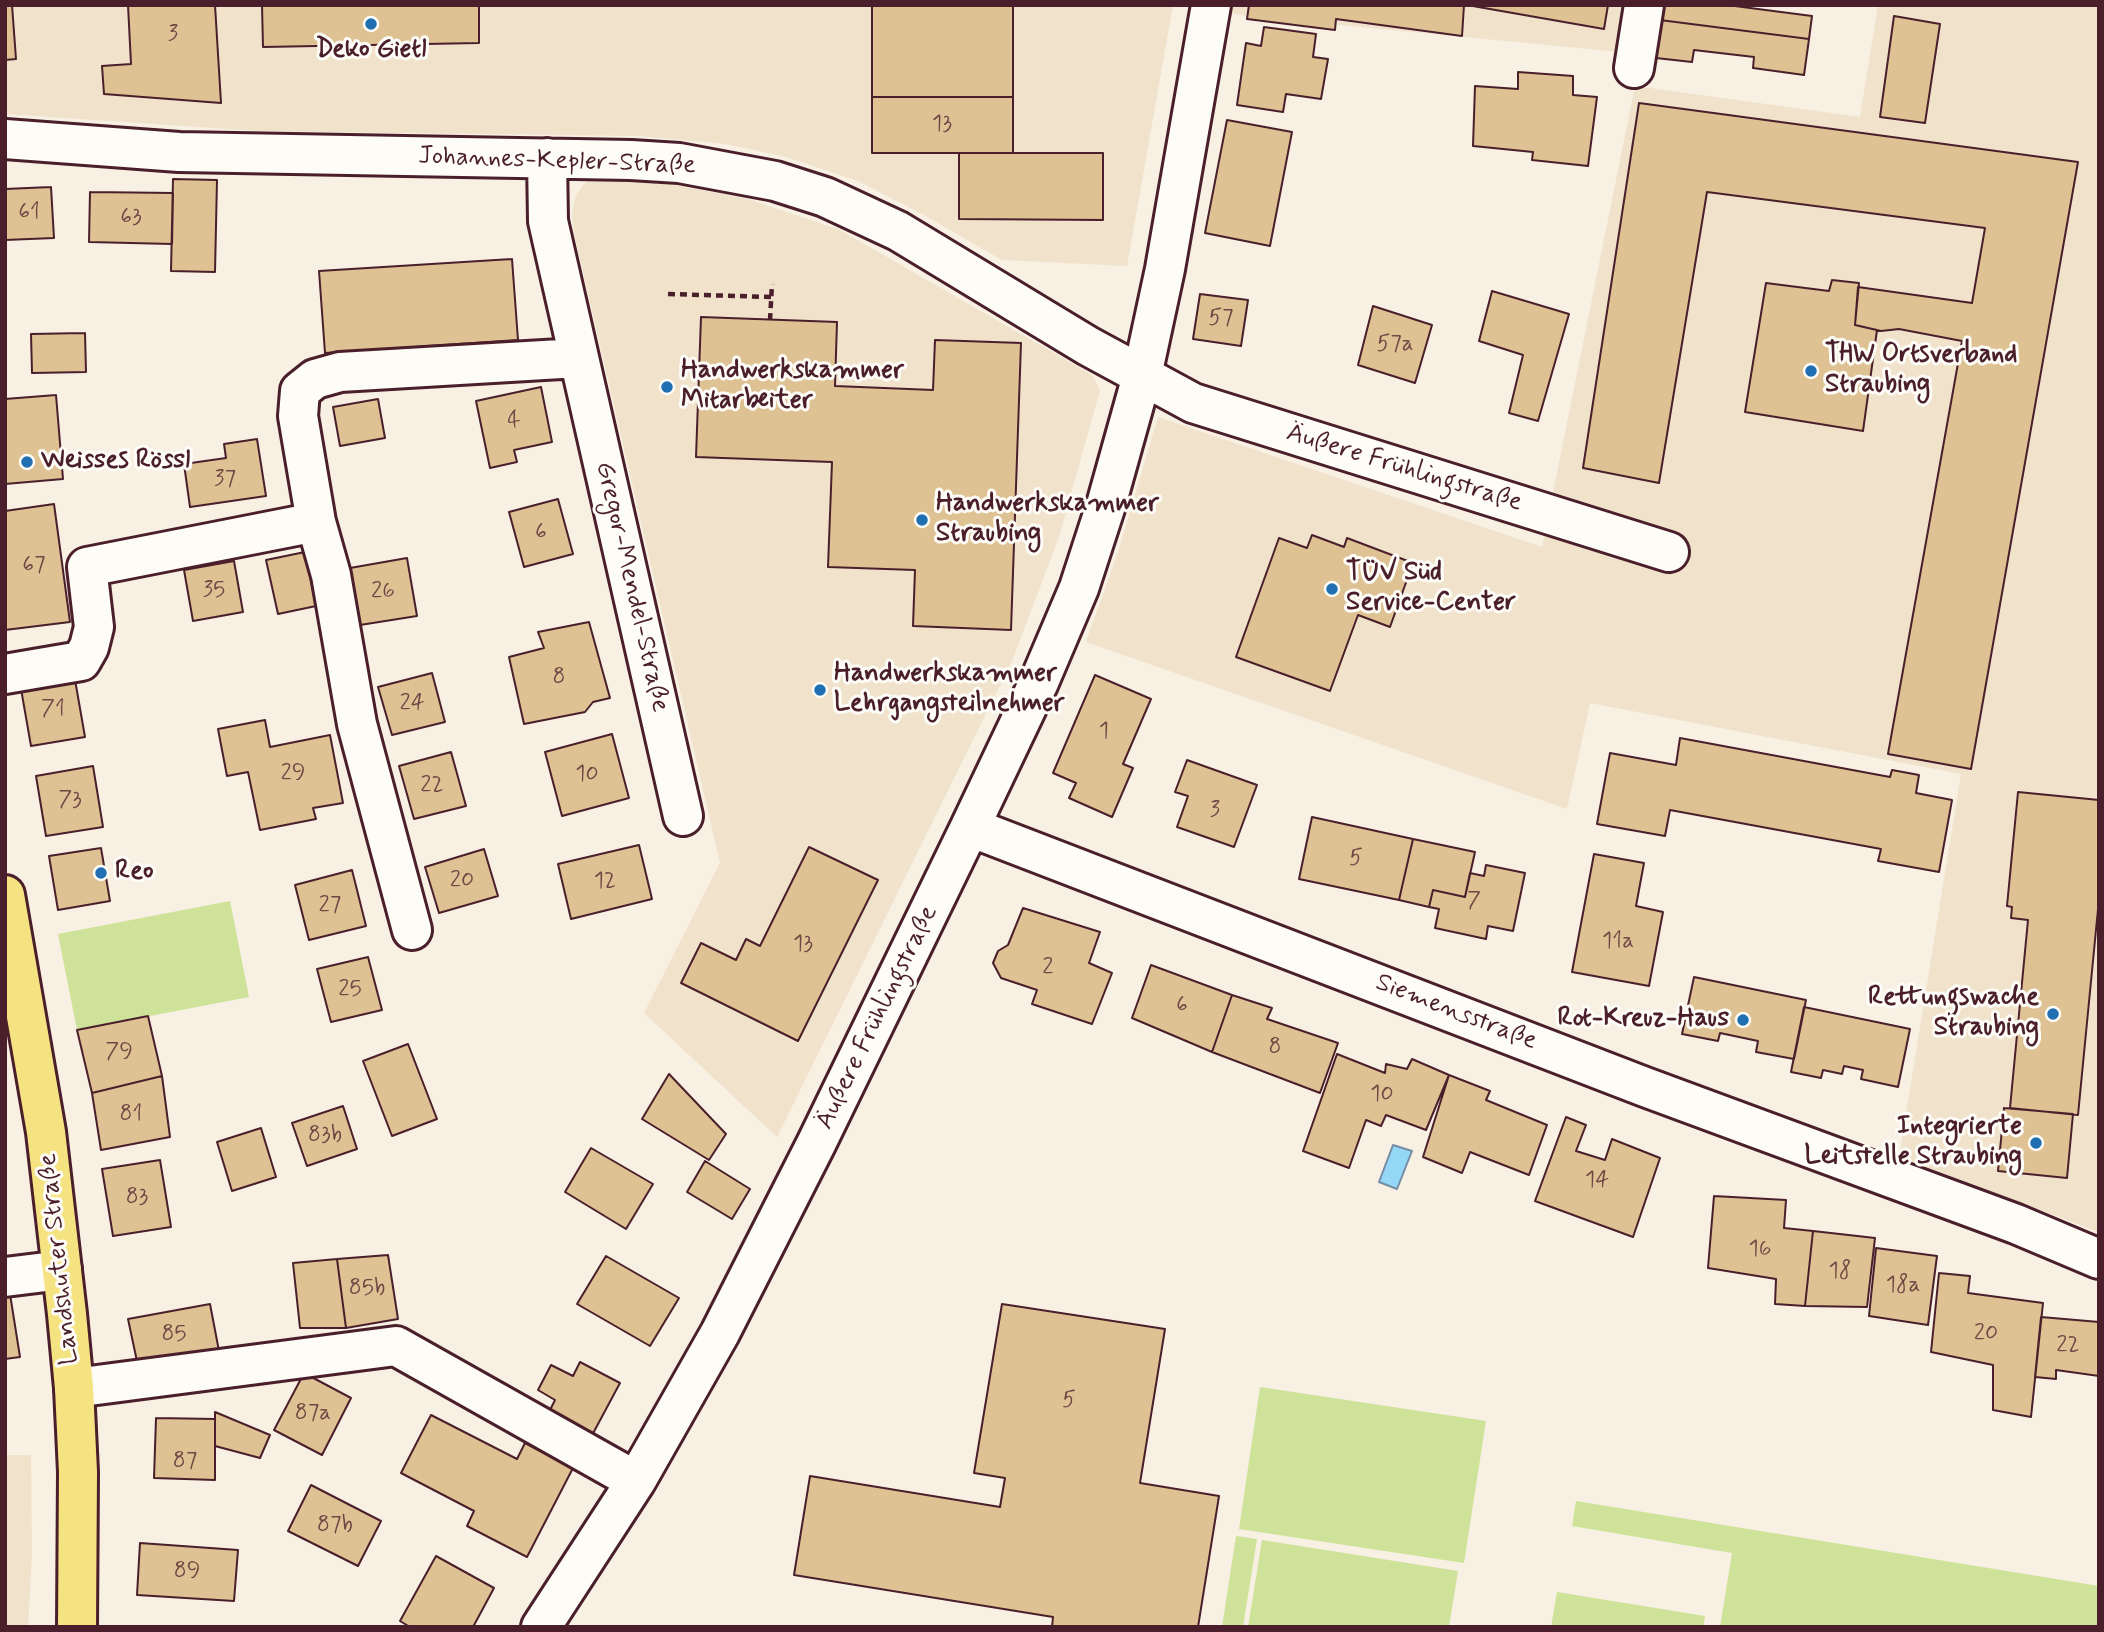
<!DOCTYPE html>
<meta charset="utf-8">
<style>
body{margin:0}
#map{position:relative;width:2104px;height:1632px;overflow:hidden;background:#f7f0e3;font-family:Mynerve,sans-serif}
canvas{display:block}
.frame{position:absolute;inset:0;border:7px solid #4a1f2b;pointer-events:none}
</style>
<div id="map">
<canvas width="2104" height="1632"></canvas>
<div class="frame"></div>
</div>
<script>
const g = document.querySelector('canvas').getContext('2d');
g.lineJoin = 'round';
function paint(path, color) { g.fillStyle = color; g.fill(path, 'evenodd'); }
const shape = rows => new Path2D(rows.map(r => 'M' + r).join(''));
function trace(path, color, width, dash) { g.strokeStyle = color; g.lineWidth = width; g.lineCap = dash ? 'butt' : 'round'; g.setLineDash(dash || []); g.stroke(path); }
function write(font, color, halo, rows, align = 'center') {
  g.font = font + ' Mynerve,sans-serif'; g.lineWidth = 6; g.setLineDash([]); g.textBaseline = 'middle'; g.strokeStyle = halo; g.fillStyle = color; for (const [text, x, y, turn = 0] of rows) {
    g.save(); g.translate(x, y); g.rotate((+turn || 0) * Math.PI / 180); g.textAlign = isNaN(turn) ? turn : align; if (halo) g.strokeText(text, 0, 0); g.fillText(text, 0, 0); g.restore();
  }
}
const built = shape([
 [5,5,1173,5,1127,266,1002,260,924,215,858,181,786,157,726,144,639,136,258,131,5,114],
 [1186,5,1628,5,1620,52,1248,16],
 [1878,5,2099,5,2099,1232,1899,1157,1961,774,1590,703,1567,809,1086,642,1118,552,1158,417,1542,547,1635,86,1860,117],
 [618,174,748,199,840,230,1092,375,1100,390,1059,537,1012,661,777,1137,644,1013,720,863,574,233,572,214,575,198,583,185,595,176],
 [5,1455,31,1455,32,1554,28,1627,5,1627]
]);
const green = shape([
 [230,901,249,997,77,1030,58,934],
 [1260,1387,1486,1421,1464,1563,1239,1529],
 [1576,1501,2099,1586,2099,1627,1720,1627,1732,1553,1572,1526],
 [1236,1536,1257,1539,1243,1627,1222,1627],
 [1262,1540,1458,1571,1449,1627,1248,1627],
 [1557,1592,1705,1616,1703,1627,1551,1627]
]);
const water = shape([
 [1393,1145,1412,1151,1397,1189,1379,1182,1393,1145]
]);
const building = shape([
 [5,5,12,5,16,59,5,60,5,5],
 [128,5,215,5,221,103,104,94,102,66,131,64,128,5],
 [262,5,479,5,479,43,263,47,262,5],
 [872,5,1013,5,1013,97,872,97,872,5],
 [1249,5,1464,5,1462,36,1336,19,1335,30,1247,19,1249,5],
 [1467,5,1608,5,1604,29,1467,5],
 [1654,5,1727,5,1812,16,1809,39,1652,19,1654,5],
 [1894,16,1940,24,1925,123,1880,117,1894,16],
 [1652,19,1809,39,1804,75,1753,68,1754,57,1694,50,1692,62,1647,57,1652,19],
 [1264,27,1316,34,1313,57,1328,59,1321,99,1286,94,1283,112,1237,105,1246,43,1261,46,1264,27],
 [1518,72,1573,76,1573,95,1597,97,1588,166,1532,160,1533,152,1473,146,1475,86,1518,89,1518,72],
 [872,97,1013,97,1013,153,872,153,872,97],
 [1639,103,2078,162,1971,769,1888,754,1962,341,1899,329,1881,331,1855,325,1858,287,1972,303,1985,228,1707,192,1659,483,1583,468,1639,103],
 [1227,120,1292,132,1270,246,1205,233,1227,120],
 [959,153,1103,153,1103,220,959,219,959,153],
 [173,179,217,180,215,272,171,271,173,179],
 [51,187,54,238,5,240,5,189,51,187],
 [90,192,173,193,172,244,89,242,90,192],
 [512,259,518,340,325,353,319,271,512,259],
 [1832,280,1859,283,1855,325,1877,330,1863,431,1745,412,1766,283,1829,291,1832,280],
 [1492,291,1569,314,1538,421,1509,413,1523,355,1479,341,1492,291],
 [1200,294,1248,300,1241,346,1193,339,1200,294],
 [1373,306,1432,325,1415,383,1358,365,1373,306],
 [701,317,837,322,835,386,933,390,935,340,1021,343,1011,630,913,626,915,570,828,567,832,462,696,457,701,317],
 [85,333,86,372,32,373,31,334,85,333],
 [541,387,552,442,514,450,517,462,490,468,476,401,541,387],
 [56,395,63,479,5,484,5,399,56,395],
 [378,399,385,438,340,446,333,407,378,399],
 [257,439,266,496,190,507,184,464,226,458,224,444,257,439],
 [558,499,573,554,524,567,509,512,558,499],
 [54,504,70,622,5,630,5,511,54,504],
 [1312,535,1344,547,1347,538,1413,563,1390,627,1358,615,1330,691,1236,657,1279,538,1307,548,1312,535],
 [305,552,316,606,278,614,266,560,305,552],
 [407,558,417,616,360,625,350,568,407,558],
 [234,561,243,612,193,621,184,570,234,561],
 [589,622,610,698,593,702,585,712,524,724,509,657,544,648,538,632,589,622],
 [432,673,445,722,392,735,378,687,432,673],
 [74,674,85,737,31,746,20,683,74,674],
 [1095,675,1151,699,1123,764,1133,768,1112,817,1069,798,1076,783,1053,773,1095,675],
 [265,720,270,747,330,735,343,803,313,808,316,819,260,830,248,772,227,776,218,729,265,720],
 [612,734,629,798,562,816,545,752,612,734],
 [1680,738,1890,777,1892,770,1919,775,1916,793,1952,800,1939,872,1878,861,1881,849,1670,810,1665,836,1597,824,1610,753,1676,765,1680,738],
 [451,752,466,806,414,819,399,766,451,752],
 [1187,760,1257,785,1234,847,1177,827,1188,796,1175,792,1187,760],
 [93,766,103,827,46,836,36,776,93,766],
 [2018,792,2099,800,2099,899,2078,1115,2010,1108,2028,920,2011,918,2012,907,2007,906,2018,792],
 [1312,817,1413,839,1399,900,1299,879,1312,817],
 [1413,839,1475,852,1465,897,1433,890,1429,907,1399,900,1413,839],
 [639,845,652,899,571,919,558,864,639,845],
 [809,847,878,880,798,1041,681,983,701,943,736,960,746,939,760,946,809,847],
 [101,848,110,901,58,910,49,856,101,848],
 [484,849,498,896,439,913,425,867,484,849],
 [1594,854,1644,863,1636,906,1663,912,1649,986,1572,972,1594,854],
 [1486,865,1525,873,1513,931,1488,926,1486,939,1435,928,1439,909,1429,907,1433,890,1465,897,1470,873,1484,876,1486,865],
 [352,870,366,926,309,940,295,885,352,870],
 [1023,908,1100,932,1089,963,1112,973,1092,1024,1032,1004,1037,990,1001,978,993,963,998,951,1008,945,1023,908],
 [368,957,382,1010,331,1022,317,969,368,957],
 [1151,965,1232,995,1212,1052,1132,1018,1151,965],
 [1694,977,1806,1000,1794,1059,1756,1052,1758,1041,1720,1033,1718,1041,1682,1034,1694,977],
 [1232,995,1272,1008,1267,1019,1338,1043,1320,1093,1212,1052,1232,995],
 [1804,1007,1910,1029,1898,1087,1861,1079,1863,1070,1844,1066,1842,1074,1823,1070,1821,1078,1791,1072,1804,1007],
 [148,1016,162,1076,92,1093,77,1030,148,1016],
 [408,1044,437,1119,392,1136,363,1061,408,1044],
 [1337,1054,1385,1073,1386,1064,1407,1069,1412,1059,1449,1075,1426,1130,1386,1115,1381,1126,1366,1120,1349,1168,1303,1151,1337,1054],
 [669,1074,726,1134,709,1160,642,1119,669,1074],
 [1449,1075,1490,1091,1486,1100,1547,1125,1529,1175,1470,1152,1462,1173,1423,1157,1449,1075],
 [162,1076,170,1137,101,1150,92,1093,162,1076],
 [343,1106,357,1149,307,1166,292,1123,343,1106],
 [2004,1108,2073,1114,2067,1178,1998,1171,2004,1108],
 [1566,1117,1586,1125,1576,1151,1605,1160,1612,1139,1660,1158,1633,1237,1535,1201,1566,1117],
 [261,1128,276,1177,232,1191,217,1142,261,1128],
 [591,1148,653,1184,626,1229,565,1192,591,1148],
 [160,1160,171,1227,113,1236,102,1169,160,1160],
 [705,1161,750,1189,732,1219,687,1192,705,1161],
 [1714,1196,1786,1200,1784,1228,1813,1231,1805,1306,1775,1304,1776,1279,1708,1268,1714,1196],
 [1813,1231,1875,1238,1867,1307,1805,1306,1813,1231],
 [1876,1248,1937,1256,1928,1325,1869,1316,1876,1248],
 [388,1255,398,1319,346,1328,337,1259,388,1255],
 [606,1256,679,1298,650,1346,577,1304,606,1256],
 [337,1259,346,1328,300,1328,293,1263,337,1259],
 [1939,1273,1970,1276,1968,1293,2043,1303,2031,1417,1993,1410,1993,1365,1931,1352,1939,1273],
 [10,1294,20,1357,5,1359,5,1295,10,1294],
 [210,1304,219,1351,138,1366,128,1319,210,1304],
 [1002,1304,1165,1329,1140,1483,1219,1496,1198,1627,1052,1627,1053,1617,794,1575,810,1476,1000,1507,1005,1478,974,1473,1002,1304],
 [2041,1317,2099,1322,2099,1376,2056,1370,2056,1379,2035,1377,2041,1317],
 [580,1362,620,1383,590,1439,547,1416,555,1400,538,1390,551,1365,573,1376,580,1362],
 [304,1373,351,1398,322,1455,274,1430,304,1373],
 [215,1412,270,1435,260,1458,215,1446,215,1412],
 [431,1415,517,1459,525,1443,573,1468,527,1557,467,1526,474,1511,401,1473,431,1415],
 [156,1418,215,1419,215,1480,154,1478,156,1418],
 [311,1485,381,1521,358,1566,288,1531,311,1485],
 [140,1543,238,1550,234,1601,137,1595,140,1543],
 [436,1556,494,1588,473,1627,410,1627,400,1621,436,1556]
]);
const path = shape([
 [668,294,771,297],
 [770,320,772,284]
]);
const minor = shape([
 [1634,68,1644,5],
 [5,139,179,152,631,160,679,163,775,181,825,197,898,231,1088,346,1193,403,1669,552],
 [547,158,548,221,683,816],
 [5,674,81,661,89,647,94,627,87,567,316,522],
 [970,827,1645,1087,2016,1224,2099,1259],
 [412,930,357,724,331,575,316,522,298,416,300,391,315,379,340,372,578,358],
 [5,1277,62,1270],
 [74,1388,396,1346,636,1481],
 [541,1627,636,1481,720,1333,817,1142,970,827,1039,682,1079,588,1106,505,1142,376,1165,269,1211,5]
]);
const major = shape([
 [5,895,46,1132,67,1314,74,1388,78,1472,77,1627]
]);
const markers = [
 [371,24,7,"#1f6fb2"],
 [1811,371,7,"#1f6fb2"],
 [667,387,7,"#1f6fb2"],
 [27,462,7,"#1f6fb2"],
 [922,520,7,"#1f6fb2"],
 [1332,589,7,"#1f6fb2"],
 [820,690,7,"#1f6fb2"],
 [101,873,7,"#1f6fb2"],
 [2053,1014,7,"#1f6fb2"],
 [1743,1020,7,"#1f6fb2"],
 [2036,1143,7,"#1f6fb2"]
];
const numberNames = [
 ["3",173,35],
 ["13",942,125],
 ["61",29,213],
 ["63",131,218],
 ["57",1221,319],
 ["57a",1395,345],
 ["4",514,421],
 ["37",225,480],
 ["6",541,533],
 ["67",34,566],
 ["35",214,591],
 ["26",383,592],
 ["8",559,678],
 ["24",412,704],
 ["71",53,710],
 ["1",1104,732],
 ["29",293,774],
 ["10",587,775],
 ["22",432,786],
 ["73",70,801],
 ["3",1215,811],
 ["5",1356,859],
 ["20",462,881],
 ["12",605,882],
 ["7",1474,902],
 ["27",330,906],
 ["11a",1618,942],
 ["13",803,945],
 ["2",1048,968],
 ["25",350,990],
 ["6",1182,1006],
 ["8",1275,1048],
 ["79",119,1053],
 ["10",1382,1095],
 ["81",131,1115],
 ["83b",325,1136],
 ["14",1597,1181],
 ["83",137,1198],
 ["16",1760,1250],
 ["18",1840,1272],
 ["18a",1903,1286],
 ["85b",367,1289],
 ["20",1986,1334],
 ["85",174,1335],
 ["22",2068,1346],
 ["5",1069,1401],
 ["87a",313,1414],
 ["87",185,1462],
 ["87b",335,1526],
 ["89",187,1572]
];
const poiNames = [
 ["Deko Gietl",371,51,"center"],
 ["THW Ortsverband",1825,356],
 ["Straubing",1825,386],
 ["Handwerkskammer",681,372],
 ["Mitarbeiter",681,402],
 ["Weisses Rössl",41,462],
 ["Handwerkskammer",936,505],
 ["Straubing",936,535],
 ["TÜV Süd",1346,574],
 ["Service-Center",1346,604],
 ["Handwerkskammer",834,675],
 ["Lehrgangsteilnehmer",834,705],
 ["Reo",115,873],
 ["Rettungswache",2039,999,"right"],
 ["Straubing",2039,1029,"right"],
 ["Rot-Kreuz-Haus",1729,1020,"right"],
 ["Integrierte",2022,1128,"right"],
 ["Leitstelle Straubing",2022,1158,"right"]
];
const streetNames = [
 ["Johannes-Kepler-Straße",557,162,2],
 ["Äußere Frühlingstraße",1404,469,17],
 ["Gregor-Mendel-Straße",631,587,77],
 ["Siemensstraße",1456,1013,21],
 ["Äußere Frühlingstraße",878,1018,-64],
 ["Landshuter Straße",60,1259,-96]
];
paint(built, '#f0e2cb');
paint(green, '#cee399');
paint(water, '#94d7f6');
trace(water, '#768da5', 2);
paint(building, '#dec293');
trace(building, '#4a1f2b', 2);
trace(minor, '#4a1f2b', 44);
trace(major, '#4a1f2b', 44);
trace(path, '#4a1f2b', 4.5, [7, 5]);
trace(minor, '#fdfcf7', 38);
trace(major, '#f5e382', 38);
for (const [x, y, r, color] of markers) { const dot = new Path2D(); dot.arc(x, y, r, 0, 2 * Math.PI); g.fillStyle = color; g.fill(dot); trace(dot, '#fdfcf7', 2.5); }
write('23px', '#6f4845', null, numberNames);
write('bold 26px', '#4a1f2b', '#fdfcf7', poiNames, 'left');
write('26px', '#4a1f2b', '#fdfcf7', streetNames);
</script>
